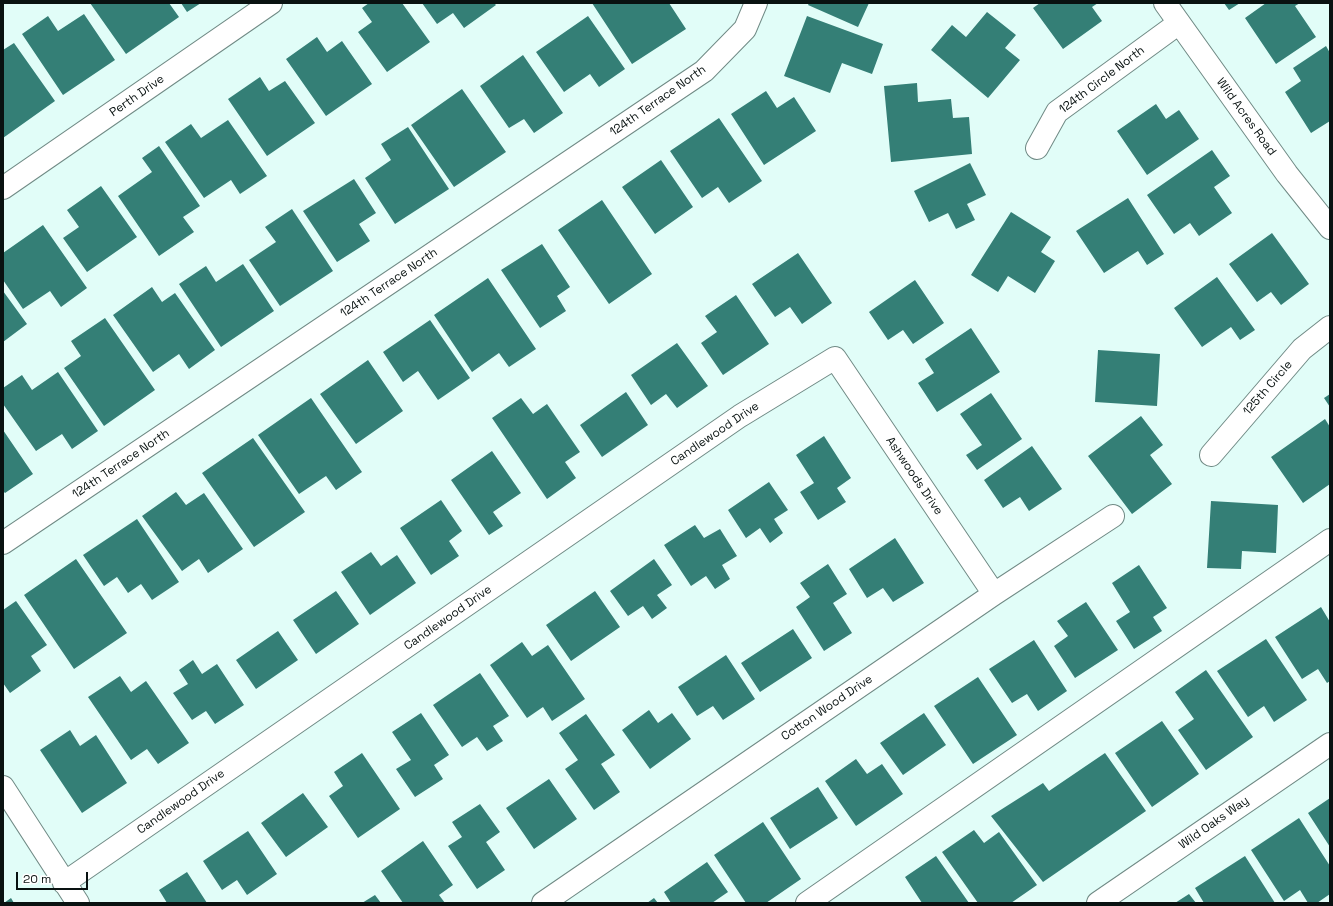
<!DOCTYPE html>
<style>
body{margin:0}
#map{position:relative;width:1333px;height:906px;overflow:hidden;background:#e1fdf8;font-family:"Space Grotesk",sans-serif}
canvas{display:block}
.frame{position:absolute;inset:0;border:4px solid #091211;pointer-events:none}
.scale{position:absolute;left:16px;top:872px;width:72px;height:18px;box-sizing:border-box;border:2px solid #091211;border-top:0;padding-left:5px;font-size:12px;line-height:14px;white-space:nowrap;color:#091211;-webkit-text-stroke:3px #fff;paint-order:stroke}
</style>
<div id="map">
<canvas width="1333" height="906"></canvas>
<div class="frame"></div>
<div class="scale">20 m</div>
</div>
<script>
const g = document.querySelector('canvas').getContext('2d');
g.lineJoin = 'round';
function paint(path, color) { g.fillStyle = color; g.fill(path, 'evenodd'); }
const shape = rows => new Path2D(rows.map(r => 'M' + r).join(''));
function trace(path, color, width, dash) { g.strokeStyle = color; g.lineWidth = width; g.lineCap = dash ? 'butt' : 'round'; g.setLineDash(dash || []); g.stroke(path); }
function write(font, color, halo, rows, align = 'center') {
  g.font = font + ' "Space Grotesk",sans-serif'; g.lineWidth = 3.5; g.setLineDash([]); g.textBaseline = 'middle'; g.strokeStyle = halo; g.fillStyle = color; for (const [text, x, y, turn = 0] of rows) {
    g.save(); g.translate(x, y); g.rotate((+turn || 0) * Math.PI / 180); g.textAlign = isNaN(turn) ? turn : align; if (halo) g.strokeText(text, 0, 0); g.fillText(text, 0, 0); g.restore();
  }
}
const building = shape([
 [90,3,169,3,179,17,126,54],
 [181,3,201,3,187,12],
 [369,3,402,3,430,42,387,72,358,32,372,22,362,8],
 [422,3,494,3,496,5,464,28,453,13,437,24],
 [592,3,669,3,686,29,632,64],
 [809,3,869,3,858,27,808,5],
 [1040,3,1098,3,1092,7,1102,21,1063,49,1033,8],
 [1224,3,1240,3,1229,10],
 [1266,3,1300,3,1295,6,1316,37,1276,64,1245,18],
 [987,12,1016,35,1005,48,1020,60,988,98,931,50,952,25,966,37],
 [84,14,115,60,63,95,22,34,48,16,58,31],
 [588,16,625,69,599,87,590,74,564,92,536,52],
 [807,16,883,44,872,74,842,63,830,93,784,76],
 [317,37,327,52,342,41,372,84,326,116,286,59],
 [14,43,55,101,3,138,3,50],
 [1326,46,1330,53,1330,121,1311,133,1285,92,1301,81,1293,68],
 [523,55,563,113,534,133,524,119,509,128,480,86],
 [260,77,269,91,285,81,315,123,267,156,228,99],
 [917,83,918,102,951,99,953,118,969,117,972,154,891,162,884,86],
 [462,89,506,152,454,187,411,125],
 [766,91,777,108,794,97,816,131,764,165,731,114],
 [1156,104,1166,119,1179,110,1199,139,1147,175,1117,131],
 [719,118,762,181,729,203,718,187,702,198,670,151],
 [228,120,267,176,240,194,231,180,204,198,165,142,191,124,201,138],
 [408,127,449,189,395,224,365,178,391,160,381,144],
 [159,146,200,206,183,217,194,232,159,256,118,196,152,172,142,158],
 [1212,150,1230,176,1214,187,1232,213,1199,236,1190,223,1174,234,1147,195],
 [661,160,693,207,655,234,622,187],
 [970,163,986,195,967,204,975,220,956,229,948,213,929,222,914,191],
 [354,179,376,213,359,224,370,241,337,262,303,211],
 [101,186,137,237,87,272,63,238,79,227,67,210],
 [1128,198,1164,254,1147,265,1138,251,1104,273,1076,231],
 [602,200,652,274,609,304,558,230],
 [292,209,333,271,280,306,249,260,276,242,265,227],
 [1011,212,1051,237,1041,252,1055,261,1035,293,1008,276,998,292,971,275],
 [43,225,87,288,61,307,50,291,23,309,3,280,3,253],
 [1272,233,1309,284,1281,305,1271,292,1257,302,1229,264],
 [542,244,570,287,557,296,566,311,540,328,501,270],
 [798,253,832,303,802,324,790,307,775,317,752,284],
 [243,264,274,311,221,347,179,284,206,266,216,282],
 [1217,277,1255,330,1240,340,1231,327,1202,347,1174,308],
 [488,278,536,349,509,367,499,353,472,372,434,315],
 [915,280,944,323,913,344,903,330,888,340,869,312],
 [152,287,162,302,175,293,215,350,189,369,179,354,153,372,113,315],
 [3,291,27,324,3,342],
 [736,295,769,344,723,375,701,343,717,332,705,316],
 [105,318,155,390,104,426,64,368,81,356,71,341],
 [430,320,470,378,438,400,418,371,403,382,383,352],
 [971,328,1000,372,937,412,918,383,934,373,925,359],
 [677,343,708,386,677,408,666,394,651,405,631,375],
 [1098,350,1160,354,1157,406,1095,402],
 [368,360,403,411,356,444,320,394],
 [58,372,98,431,72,449,62,434,36,451,3,404,3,388,22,375,32,390],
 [626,392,648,425,602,457,580,425],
 [991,393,1022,439,977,470,966,455,982,445,960,414],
 [1330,394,1330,407,1324,398],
 [311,398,362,472,336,490,326,476,299,494,258,435],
 [521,398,533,414,547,404,580,452,565,462,576,478,547,499,492,418],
 [1141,416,1163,445,1150,455,1172,484,1132,514,1088,456],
 [1325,419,1330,427,1330,484,1303,503,1271,457],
 [3,430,33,474,5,493,3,491],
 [824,436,851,478,837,488,846,502,818,520,800,492,814,483,796,455],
 [253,438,305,512,254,547,202,473],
 [1032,446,1062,489,1029,511,1020,497,1003,508,984,480],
 [492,451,521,493,493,512,503,526,489,535,451,480],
 [769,482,788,510,774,519,783,533,770,543,760,528,746,538,728,510],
 [176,492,186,505,204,493,243,549,208,573,199,559,182,571,142,516],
 [441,500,462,531,449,541,459,556,431,575,400,528],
 [1211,501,1278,505,1276,553,1242,551,1241,569,1207,568],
 [137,519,179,582,152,600,141,584,128,593,117,577,104,586,83,555],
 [695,525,704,538,720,529,737,556,722,565,730,579,715,589,706,576,691,586,664,545],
 [895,538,924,583,893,602,883,588,867,598,849,569],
 [371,552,381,566,397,555,416,583,370,615,341,572],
 [76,559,127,633,74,669,24,595],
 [654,559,672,585,657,595,667,608,652,619,643,606,628,616,610,591],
 [828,564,847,594,833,603,852,633,824,651,796,607,810,597,800,583],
 [1139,565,1167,608,1153,617,1162,631,1134,649,1116,621,1130,612,1112,583],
 [336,591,359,624,316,654,293,620],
 [595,591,620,627,571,661,546,625],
 [16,601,47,645,31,656,41,671,10,693,3,683,3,610],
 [1086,602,1118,650,1075,678,1054,646,1068,636,1057,621],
 [1321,607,1330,622,1330,681,1327,683,1318,669,1302,679,1275,637],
 [793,629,812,658,760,692,741,663],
 [278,631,298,660,256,689,236,660],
 [1266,639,1307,700,1274,722,1264,706,1248,717,1217,671],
 [1034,640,1067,691,1038,711,1027,694,1012,703,989,669],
 [522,642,532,656,548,645,585,699,552,721,543,707,527,718,490,665],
 [726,655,755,699,723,720,713,706,697,716,678,687],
 [193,660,202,674,217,664,244,705,215,724,206,711,192,720,173,693,188,684,179,670],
 [1206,670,1253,737,1206,770,1178,730,1194,719,1175,692],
 [480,673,509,716,493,726,503,741,487,751,477,737,462,747,433,705],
 [120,676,131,692,146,681,189,743,158,764,147,749,131,760,88,697],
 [978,677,1017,735,973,764,934,706],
 [649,710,658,723,672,713,691,739,650,769,622,730],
 [421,713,449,755,434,765,443,779,415,797,396,769,411,760,392,732],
 [924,713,946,745,903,775,880,743],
 [586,714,615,755,601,764,620,792,594,810,565,769,578,760,559,733],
 [1162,721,1199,774,1152,807,1115,753],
 [70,730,80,746,96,735,127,783,82,813,40,750],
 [362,753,400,809,358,838,329,796,343,786,334,772],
 [1105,753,1146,811,1043,882,991,816,1043,783,1049,791],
 [856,759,867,774,882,764,903,794,856,826,825,781],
 [549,779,577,819,534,849,506,808],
 [818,787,838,818,790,849,770,818],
 [303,793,328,827,286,857,261,823],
 [1330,798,1330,847,1308,813],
 [480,804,500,832,486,842,505,870,477,889,448,846,462,837,452,822],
 [1299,818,1330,866,1330,894,1317,903,1308,903,1300,890,1284,901,1251,850],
 [763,822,801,879,766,903,746,903,714,855],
 [974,830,984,843,999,832,1037,885,1011,903,978,903,942,852],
 [248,831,277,874,247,895,237,880,222,890,203,861],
 [423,841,453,885,439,895,445,903,403,903,381,871],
 [936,856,969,903,922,903,905,877],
 [1245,856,1275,903,1204,903,1195,888],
 [707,862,728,892,712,903,671,903,664,892],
 [187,872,207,903,167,903,159,890],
 [1189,894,1196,903,1175,903],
 [375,895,381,903,362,903],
 [11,898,14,903,4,903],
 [654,898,658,903,647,903]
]);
const minor = shape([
 [1165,3,1287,174,1330,228],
 [1037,148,1057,112,1179,23],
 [3,188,271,3],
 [1211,455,1302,349,1330,327],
 [3,543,704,71,745,29,756,3],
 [3,787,78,903],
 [64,883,740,416,835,358,994,594],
 [543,903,994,594,1113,516],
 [807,903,1330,540]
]);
const tertiary = shape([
 [1098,903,1330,744]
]);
const streetNames = [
 ["124th Circle North",1102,80,-37],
 ["Perth Drive",137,96,-35],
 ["124th Terrace North",658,101,-35],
 ["Wild Acres Road",1246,117,54],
 ["124th Terrace North",389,283,-34],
 ["125th Circle",1268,388,-49],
 ["Candlewood Drive",715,434,-34],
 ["124th Terrace North",121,464,-34],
 ["Ashwoods Drive",914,476,56],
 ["Candlewood Drive",448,618,-35],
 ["Cotton Wood Drive",827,708,-34],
 ["Candlewood Drive",181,802,-35],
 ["Wild Oaks Way",1214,823,-35]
];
paint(building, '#347f76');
trace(minor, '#708a85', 24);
trace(tertiary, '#708a85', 24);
trace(minor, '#fff', 22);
trace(tertiary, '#fff', 22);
write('12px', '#091211', '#fff', streetNames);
</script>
